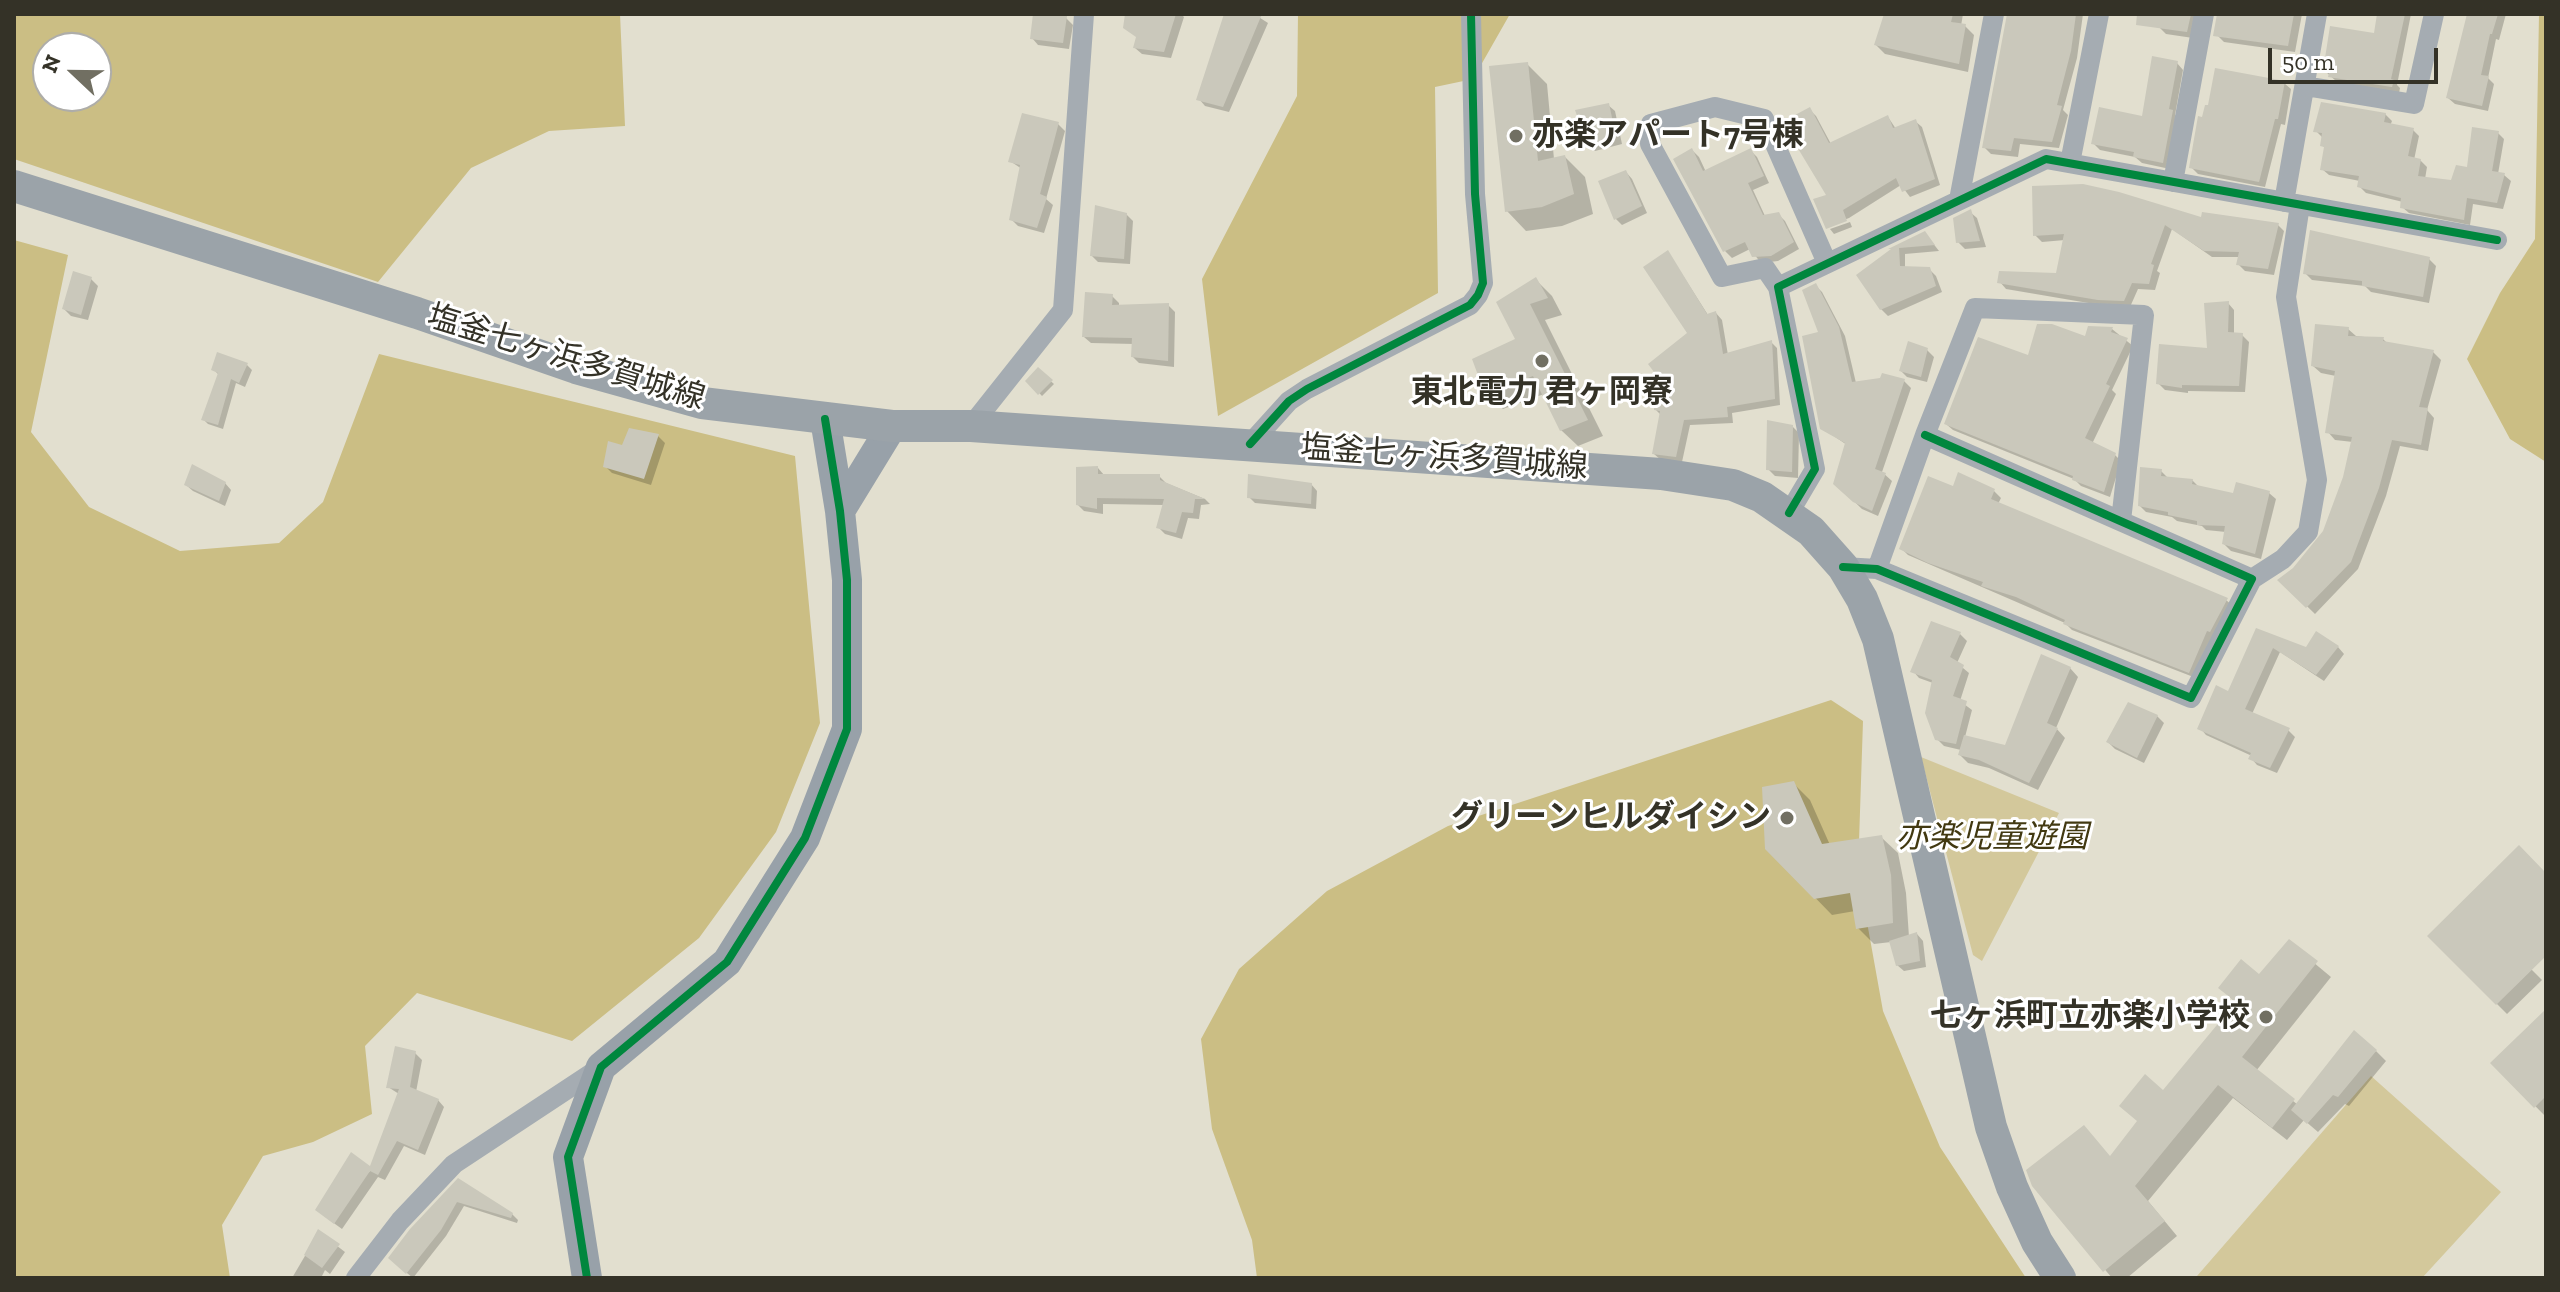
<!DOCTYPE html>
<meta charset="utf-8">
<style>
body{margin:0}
#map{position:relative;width:2560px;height:1292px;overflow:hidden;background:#e2dfcf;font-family:"Zilla Slab",serif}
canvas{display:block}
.frame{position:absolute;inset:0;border:16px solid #343227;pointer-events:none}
.north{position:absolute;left:32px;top:32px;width:80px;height:80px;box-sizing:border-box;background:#fff;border:2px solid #aeada9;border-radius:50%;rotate:292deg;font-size:22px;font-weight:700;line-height:32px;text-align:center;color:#343227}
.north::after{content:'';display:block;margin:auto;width:28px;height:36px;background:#716f62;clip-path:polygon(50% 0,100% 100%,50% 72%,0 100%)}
.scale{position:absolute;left:2268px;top:48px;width:170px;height:36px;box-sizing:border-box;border:4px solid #343227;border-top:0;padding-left:10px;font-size:24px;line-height:28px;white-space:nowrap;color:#343227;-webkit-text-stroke:6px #fff;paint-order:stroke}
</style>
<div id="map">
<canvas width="2560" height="1292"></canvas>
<div class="frame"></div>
<div class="north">N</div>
<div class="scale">50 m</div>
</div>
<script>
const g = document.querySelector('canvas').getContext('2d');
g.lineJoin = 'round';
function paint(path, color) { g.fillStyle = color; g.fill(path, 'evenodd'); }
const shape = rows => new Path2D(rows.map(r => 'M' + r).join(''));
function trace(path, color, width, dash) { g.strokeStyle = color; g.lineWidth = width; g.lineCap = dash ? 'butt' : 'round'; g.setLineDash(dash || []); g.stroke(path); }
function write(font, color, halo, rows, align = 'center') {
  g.font = font + ' "Zilla Slab","Noto Sans JP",serif'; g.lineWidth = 6; g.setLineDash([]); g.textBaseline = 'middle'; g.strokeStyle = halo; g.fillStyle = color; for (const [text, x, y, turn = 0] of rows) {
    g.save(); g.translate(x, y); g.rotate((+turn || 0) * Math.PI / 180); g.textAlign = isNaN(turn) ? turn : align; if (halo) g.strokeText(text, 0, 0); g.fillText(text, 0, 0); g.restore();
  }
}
const green = shape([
 [1921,757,2059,813,1982,961,1973,955],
 [2371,1076,2501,1192,2422,1278,2200,1278,2197,1276]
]);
const forest = shape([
 [14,14,620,14,625,126,549,131,471,168,378,282,14,159],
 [96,48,96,96,48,96,48,48],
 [1298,14,1510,14,1473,79,1435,87,1438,293,1218,416,1202,279,1297,96],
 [2539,14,2546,14,2546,462,2510,439,2467,359,2500,293,2535,239],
 [14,240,68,255,31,432,89,507,180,551,279,543,323,502,379,354,795,456,820,723,776,832,699,938,572,1041,417,993,365,1046,372,1114,313,1142,263,1156,222,1225,230,1278,14,1278],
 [1831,700,1863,721,1858,872,1883,1011,1940,1147,2026,1278,1257,1278,1252,1240,1212,1129,1201,1039,1239,969,1327,891,1448,826]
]);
const shadow = shape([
 [1126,14,1181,14,1184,17,1171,58,1142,54,1135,48,1137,38],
 [1226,14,1254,14,1268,23,1229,112,1205,106,1199,99],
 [1886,14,1963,14,1961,26,1965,26,1974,35,1968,72,1885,54,1876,45],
 [2009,14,2083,14,2077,58,2063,110,2068,115,2059,148,2020,144,2018,157,1991,154,1984,147],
 [2161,14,2201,14,2193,38,2166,34,2159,27],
 [2222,14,2302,14,2295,52,2224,42,2217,35],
 [2379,14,2411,14,2397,85,2400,88,2399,93,2337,82,2325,71,2376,35],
 [2470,14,2506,14,2499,40,2496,39,2488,78,2494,84,2488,111,2455,104,2448,98],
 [1066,18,1073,25,1069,49,1038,45,1032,38],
 [2177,63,2183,70,2175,115,2179,118,2170,169,2142,163,2135,157,2100,150,2094,144,2144,118],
 [1527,64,1547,84,1554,159,1565,157,1585,177,1593,214,1562,226,1526,231,1507,211],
 [2284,83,2291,89,2285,125,2281,124,2265,187,2198,174,2191,167],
 [1608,105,1615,111,1622,144,1595,151,1588,144],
 [1810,110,1816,116,1831,144,1888,117,1896,129,1915,121,1922,127,1940,185,1910,197,1901,185,1849,218,1828,226,1829,196],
 [2385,114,2392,121,2390,126,2413,130,2419,136,2414,160,2420,160,2427,167,2425,179,2452,182,2468,170,2498,133,2504,139,2498,174,2504,175,2511,181,2503,209,2473,204,2470,225,2409,213,2402,207,2403,202,2366,193,2359,186,2360,181,2329,175,2322,169,2326,149,2322,145,2322,137,2316,131],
 [1058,124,1065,131,1046,199,1053,205,1044,233,1018,226,1011,219,1022,169,1010,161],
 [1692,150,1699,157,1706,172,1751,151,1757,157,1769,183,1753,190,1765,216,1778,214,1785,221,1799,249,1778,261,1761,263,1750,249,1732,258,1725,251,1675,159],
 [1626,172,1632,179,1647,213,1622,225,1615,218],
 [1970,212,1977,218,1986,247,1965,249,1958,242],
 [1126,214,1133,221,1130,264,1098,262,1092,256],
 [2202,219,2278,225,2284,231,2274,275,2245,271,2239,265,2240,257,2212,257,2172,229,2157,271,2160,273,2155,290,2138,289,2130,307,2106,306,2006,289,2000,282,2058,275,2065,240,2042,242,2035,235],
 [1850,222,1852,227,1834,234,1830,229],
 [1925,233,1939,251,1905,254,1905,268,1929,269,1936,276,1942,292,1888,316,1881,309,1892,250],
 [1668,252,1708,315,1716,313,1722,320,1728,355,1771,342,1777,348,1780,405,1732,413,1733,423,1690,425,1682,462,1661,460,1654,454,1661,415,1656,410,1690,334],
 [2429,259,2436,266,2429,303,2371,292,2365,286,2312,280,2305,273],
 [91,279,98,286,88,320,71,316,64,309],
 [1536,280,1552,296,1562,315,1545,320,1603,436,1578,446,1561,430,1544,394,1503,409,1487,392,1517,340],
 [1816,286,1822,292,1845,336,1856,383,1881,380,1883,376,1904,381,1911,388,1882,472,1892,481,1878,516,1862,509,1835,483,1847,445,1822,428,1821,334],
 [1112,296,1119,303,1119,307,1168,305,1175,312,1174,367,1139,363,1133,357,1134,344,1091,343,1084,337],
 [2228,303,2234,310,2234,335,2242,335,2249,342,2245,392,2188,391,2188,393,2165,390,2158,383,2210,350],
 [2112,329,2133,346,2112,390,2116,394,2092,444,2114,454,2121,461,2110,497,2081,486,2074,479,1953,430,1946,424,2029,358],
 [2348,329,2356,336,2383,339,2388,344,2433,352,2441,360,2427,410,2434,418,2428,451,2400,446,2386,496,2358,569,2315,614,2280,580,2294,569,2325,532,2345,477,2353,442,2335,440,2328,432,2336,376,2321,373,2313,366],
 [1927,350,1934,357,1927,382,1907,377,1901,371],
 [247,365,252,370,245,387,236,383,223,429,208,424,203,419,220,376,213,369],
 [1038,370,1054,384,1042,396,1028,381],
 [1792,426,1799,433,1798,478,1775,476,1768,469],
 [631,430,658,436,665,443,651,485,612,473,605,466,623,448],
 [1098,468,1104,475,1159,476,1166,483,1205,499,1210,504,1201,505,1199,519,1188,518,1182,539,1165,534,1158,527,1164,505,1103,504,1103,514,1084,511,1078,505],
 [2161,471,2168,478,2192,480,2199,487,2235,495,2269,493,2276,499,2261,559,2231,551,2224,544,2226,532,2206,530,2202,526,2177,521,2172,517,2146,512,2140,506],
 [225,483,231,490,225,506,193,491,186,485],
 [1311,484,1317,491,1316,509,1255,503,1249,497],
 [1954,489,1994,491,2001,498,1998,504,2226,600,2233,606,2196,678,2072,630,2065,623,1908,555,1901,548],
 [2257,631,2306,649,2338,647,2344,654,2324,681,2280,652,2252,714,2288,730,2295,737,2277,773,2257,765,2251,758,2252,756,2206,735,2200,728,2229,694],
 [1960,634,1967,641,1957,663,1969,673,1960,701,1972,710,1965,737,2006,747,2070,668,2078,677,2056,728,2065,738,2038,790,1989,768,1968,763,1960,755,1961,750,1944,746,1936,738,1933,683,1919,678,1913,671],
 [2157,716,2164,723,2144,763,2115,749,2108,742],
 [1793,783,1810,800,1830,845,1881,837,1898,853,1906,893,1909,937,1917,934,1923,941,1926,967,1904,971,1897,965,1891,942,1874,944,1858,928,1855,911,1832,915,1767,848],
 [2546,875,2546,944,2526,964,2542,980,2507,1014,2429,936],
 [2289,942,2331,977,2256,1071,2298,1105,2376,1051,2386,1061,2349,1106,2345,1104,2318,1132,2304,1120,2287,1140,2233,1098,2148,1201,2177,1236,2127,1278,2112,1278,2034,1185,2111,1158,2237,1004,2221,988,2259,977],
 [2546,1012,2546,1117,2493,1063],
 [415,1053,422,1060,416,1092,438,1100,444,1107,425,1155,404,1146,385,1180,378,1177,342,1229,324,1216,371,1170,399,1094,388,1087],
 [459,1181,512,1214,518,1220,517,1223,464,1206,446,1236,413,1278,396,1264],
 [319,1232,345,1252,330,1274,325,1270,321,1278,292,1278]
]);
const building = shape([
 [1033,14,1067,16,1063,43,1030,39],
 [1125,14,1176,14,1164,52,1133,48,1136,37,1123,28],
 [1224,14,1262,14,1223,107,1196,100],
 [1884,14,1953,14,1951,22,1966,24,1959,64,1874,45],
 [2007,14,2076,14,2071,51,2057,105,2062,106,2052,142,2014,138,2011,151,1982,148],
 [2137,14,2191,14,2187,32,2136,25],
 [2217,14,2294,14,2288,46,2213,36],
 [2377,14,2405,14,2391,79,2394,80,2392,87,2328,77,2329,73,2323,71,2330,26,2374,33],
 [2467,14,2498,14,2492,34,2490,34,2481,75,2489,76,2482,106,2446,98],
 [2152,56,2178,61,2169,109,2173,110,2163,163,2133,157,2134,152,2091,144,2099,107,2142,116],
 [1528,62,1538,161,1565,155,1574,194,1542,207,1505,212,1489,66],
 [2215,68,2285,81,2278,119,2275,119,2259,182,2189,168,2198,116,2202,117,2205,105,2208,105],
 [2321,102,2386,113,2384,122,2414,128,2408,156,2421,159,2418,176,2451,180,2456,165,2467,167,2472,127,2499,131,2492,171,2505,173,2497,203,2467,198,2464,220,2400,208,2401,198,2357,187,2359,176,2320,170,2324,147,2320,146,2322,133,2313,132],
 [1609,103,1616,138,1587,145,1575,110],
 [1810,107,1829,143,1888,115,1893,128,1916,119,1935,179,1902,192,1896,178,1843,210,1847,221,1826,229,1813,199,1826,195,1782,122],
 [1022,113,1059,122,1040,194,1047,197,1037,228,1009,220,1020,165,1008,162],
 [1692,148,1703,171,1751,148,1764,176,1748,183,1763,215,1779,212,1794,242,1771,256,1752,257,1745,242,1723,252,1673,159],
 [1626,170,1642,206,1614,220,1598,181],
 [2083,184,2119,192,2201,217,2202,212,2279,223,2268,269,2236,265,2239,252,2204,251,2165,225,2151,264,2154,265,2149,284,2132,283,2124,301,2098,300,1997,283,1999,271,2056,273,2064,234,2033,236,2032,186],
 [1095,205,1127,213,1124,259,1090,256],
 [1971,209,1980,241,1956,243,1953,218],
 [2310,230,2430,257,2423,297,2362,286,2362,281,2303,274],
 [1925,231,1935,245,1899,248,1900,266,1930,267,1936,286,1880,310,1856,275,1891,249,1888,249],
 [1668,250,1707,314,1716,311,1723,354,1772,340,1775,399,1727,407,1728,417,1684,420,1676,457,1652,454,1660,411,1654,410,1654,372,1648,364,1687,333,1643,267],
 [73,271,92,277,81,315,62,309],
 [1536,277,1548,298,1530,304,1588,420,1560,431,1533,376,1485,394,1472,359,1515,339,1496,302],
 [1816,283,1839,327,1852,382,1880,378,1882,373,1905,379,1875,469,1886,473,1872,511,1853,502,1833,484,1845,443,1820,429,1802,336,1818,332,1802,290],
 [1085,292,1113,294,1112,305,1169,303,1168,361,1131,357,1132,338,1082,337],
 [2229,301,2228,332,2243,333,2239,386,2182,385,2182,388,2156,384,2159,344,2207,348,2204,303],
 [2037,324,2052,324,2085,336,2088,326,2113,327,2111,332,2128,338,2106,384,2110,386,2085,438,2116,453,2104,492,2072,480,2073,476,1944,424,1978,337,2028,355],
 [2315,324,2349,327,2348,336,2384,337,2383,341,2434,350,2419,407,2428,408,2421,445,2392,440,2379,488,2351,562,2306,608,2277,580,2293,568,2323,531,2343,477,2352,437,2325,433,2335,371,2311,366],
 [1908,341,1928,348,1921,377,1899,371],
 [217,352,248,363,239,383,231,379,218,425,201,420,218,373,211,370],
 [1038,367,1053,380,1038,395,1025,381],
 [1767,420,1793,425,1792,472,1766,470],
 [629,428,659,434,644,479,603,467,608,441,622,445],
 [192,464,226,482,219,501,184,485],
 [1098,466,1098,474,1160,474,1160,480,1205,499,1195,499,1193,513,1182,512,1176,533,1156,528,1164,499,1097,498,1097,509,1076,505,1076,467],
 [2140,467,2162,469,2161,476,2193,479,2192,484,2233,493,2236,482,2270,491,2255,554,2222,544,2225,526,2197,525,2197,521,2168,515,2168,512,2138,506],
 [1958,472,1995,489,1991,499,2228,598,2210,632,2207,631,2189,673,2063,624,2065,620,2016,597,1981,586,1983,582,1928,563,1899,549,1928,476,1953,486],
 [1248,474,1312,483,1311,504,1247,498],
 [1931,621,1961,632,1950,657,1964,665,1953,696,1967,701,1956,744,1935,740,1925,713,1932,680,1910,672],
 [2256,628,2306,647,2316,631,2339,646,2316,675,2273,648,2245,709,2290,728,2270,768,2248,759,2251,753,2197,729,2216,685,2228,691],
 [2041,654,2071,667,2047,723,2058,728,2029,783,1979,760,1958,755,1964,735,2005,745],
 [2128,702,2158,715,2137,758,2106,742],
 [1794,781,1822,844,1882,835,1891,875,1893,923,1856,929,1850,893,1814,899,1765,849,1762,787],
 [2519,845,2546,873,2546,956,2496,1005,2427,936],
 [1917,932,1920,961,1896,966,1889,941],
 [2289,939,2318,961,2242,1057,2295,1099,2272,1128,2218,1085,2135,1186,2165,1221,2103,1272,2032,1186,2026,1170,2084,1125,2110,1156,2137,1121,2119,1106,2145,1074,2163,1090,2236,1002,2218,988,2241,959,2259,974],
 [2546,1009,2546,1096,2534,1108,2490,1063],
 [2354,1030,2377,1050,2338,1097,2333,1095,2307,1124,2291,1110],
 [395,1046,416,1051,410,1087,439,1099,418,1150,397,1141,378,1175,370,1171,334,1224,315,1210,351,1152,370,1166,399,1089,386,1088],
 [458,1178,513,1213,511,1218,457,1202,441,1230,406,1274,388,1258,410,1229],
 [318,1229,340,1244,322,1268,304,1255]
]);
const street = shape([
 [2305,86,2414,104,2434,14],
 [2070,163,2099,14],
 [2173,182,2204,14],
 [1959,200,1994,14],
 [2284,202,2317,14],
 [1778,287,1765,268,1722,277,1650,144,1651,124,1715,107,1764,119,1827,263],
 [971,426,1063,310,1084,14],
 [1250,444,1289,401,1307,389,1470,305,1478,295,1483,283,1475,194,1471,14],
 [1789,513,1815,469,1778,287,2046,159,2497,240],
 [1843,567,1877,569,2191,698,2252,579,1925,435],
 [1877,569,1925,435,1975,308,2144,315,2121,521],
 [2252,579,2283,559,2308,532,2317,480,2286,297,2300,205],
 [356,1278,400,1221,454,1164,601,1067]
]);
const secondary = shape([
 [840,511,892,426],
 [587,1278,568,1157,601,1067,727,962,805,838,847,729,847,580,840,511,825,419]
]);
const primary = shape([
 [14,186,417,313,576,368,702,403,892,426,971,426,1661,474,1733,485,1762,497,1811,531,1843,567,1862,599,1878,639,1991,1127,2012,1187,2037,1242,2060,1278]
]);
const cycleway = shape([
 [1250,444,1289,401,1307,389,1470,305,1478,295,1483,283,1475,194,1471,14],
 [1789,513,1815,469,1778,287,2046,159,2497,240],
 [1843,567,1877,569,2191,698,2252,579,1925,435],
 [587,1278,568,1157,601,1067,727,962,805,838,847,729,847,580,840,511,825,419]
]);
const markers = [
 [1516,136,8,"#716f62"],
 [1542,361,8,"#716f62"],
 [1787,818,8,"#716f62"],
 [2266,1017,8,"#716f62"]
];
const poiNames = [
 ["亦楽アパート7号棟",1532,136,"left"],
 ["東北電力 君ヶ岡寮",1542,393,"center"],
 ["グリーンヒルダイシン",1771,818],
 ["七ヶ浜町立亦楽小学校",2250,1017]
];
const streetNames = [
 ["塩釜七ヶ浜多賀城線",566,358,17],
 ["塩釜七ヶ浜多賀城線",1444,458,4]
];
const parkNames = [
 ["亦楽児童遊園",1992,838]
];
paint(green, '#d3c89b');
paint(forest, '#cbbe84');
paint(shadow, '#0003');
paint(building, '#cac8bb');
trace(street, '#a5acb2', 20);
trace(secondary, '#98a1a9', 30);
trace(primary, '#9ba3a9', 32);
trace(cycleway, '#00873e', 8);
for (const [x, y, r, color] of markers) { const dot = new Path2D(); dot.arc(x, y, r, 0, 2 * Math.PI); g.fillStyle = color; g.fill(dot); trace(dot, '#fff', 3); }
write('bold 32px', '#343227', '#fff', poiNames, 'right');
write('32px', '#343227', '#fff', streetNames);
write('italic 32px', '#423911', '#fff', parkNames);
</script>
